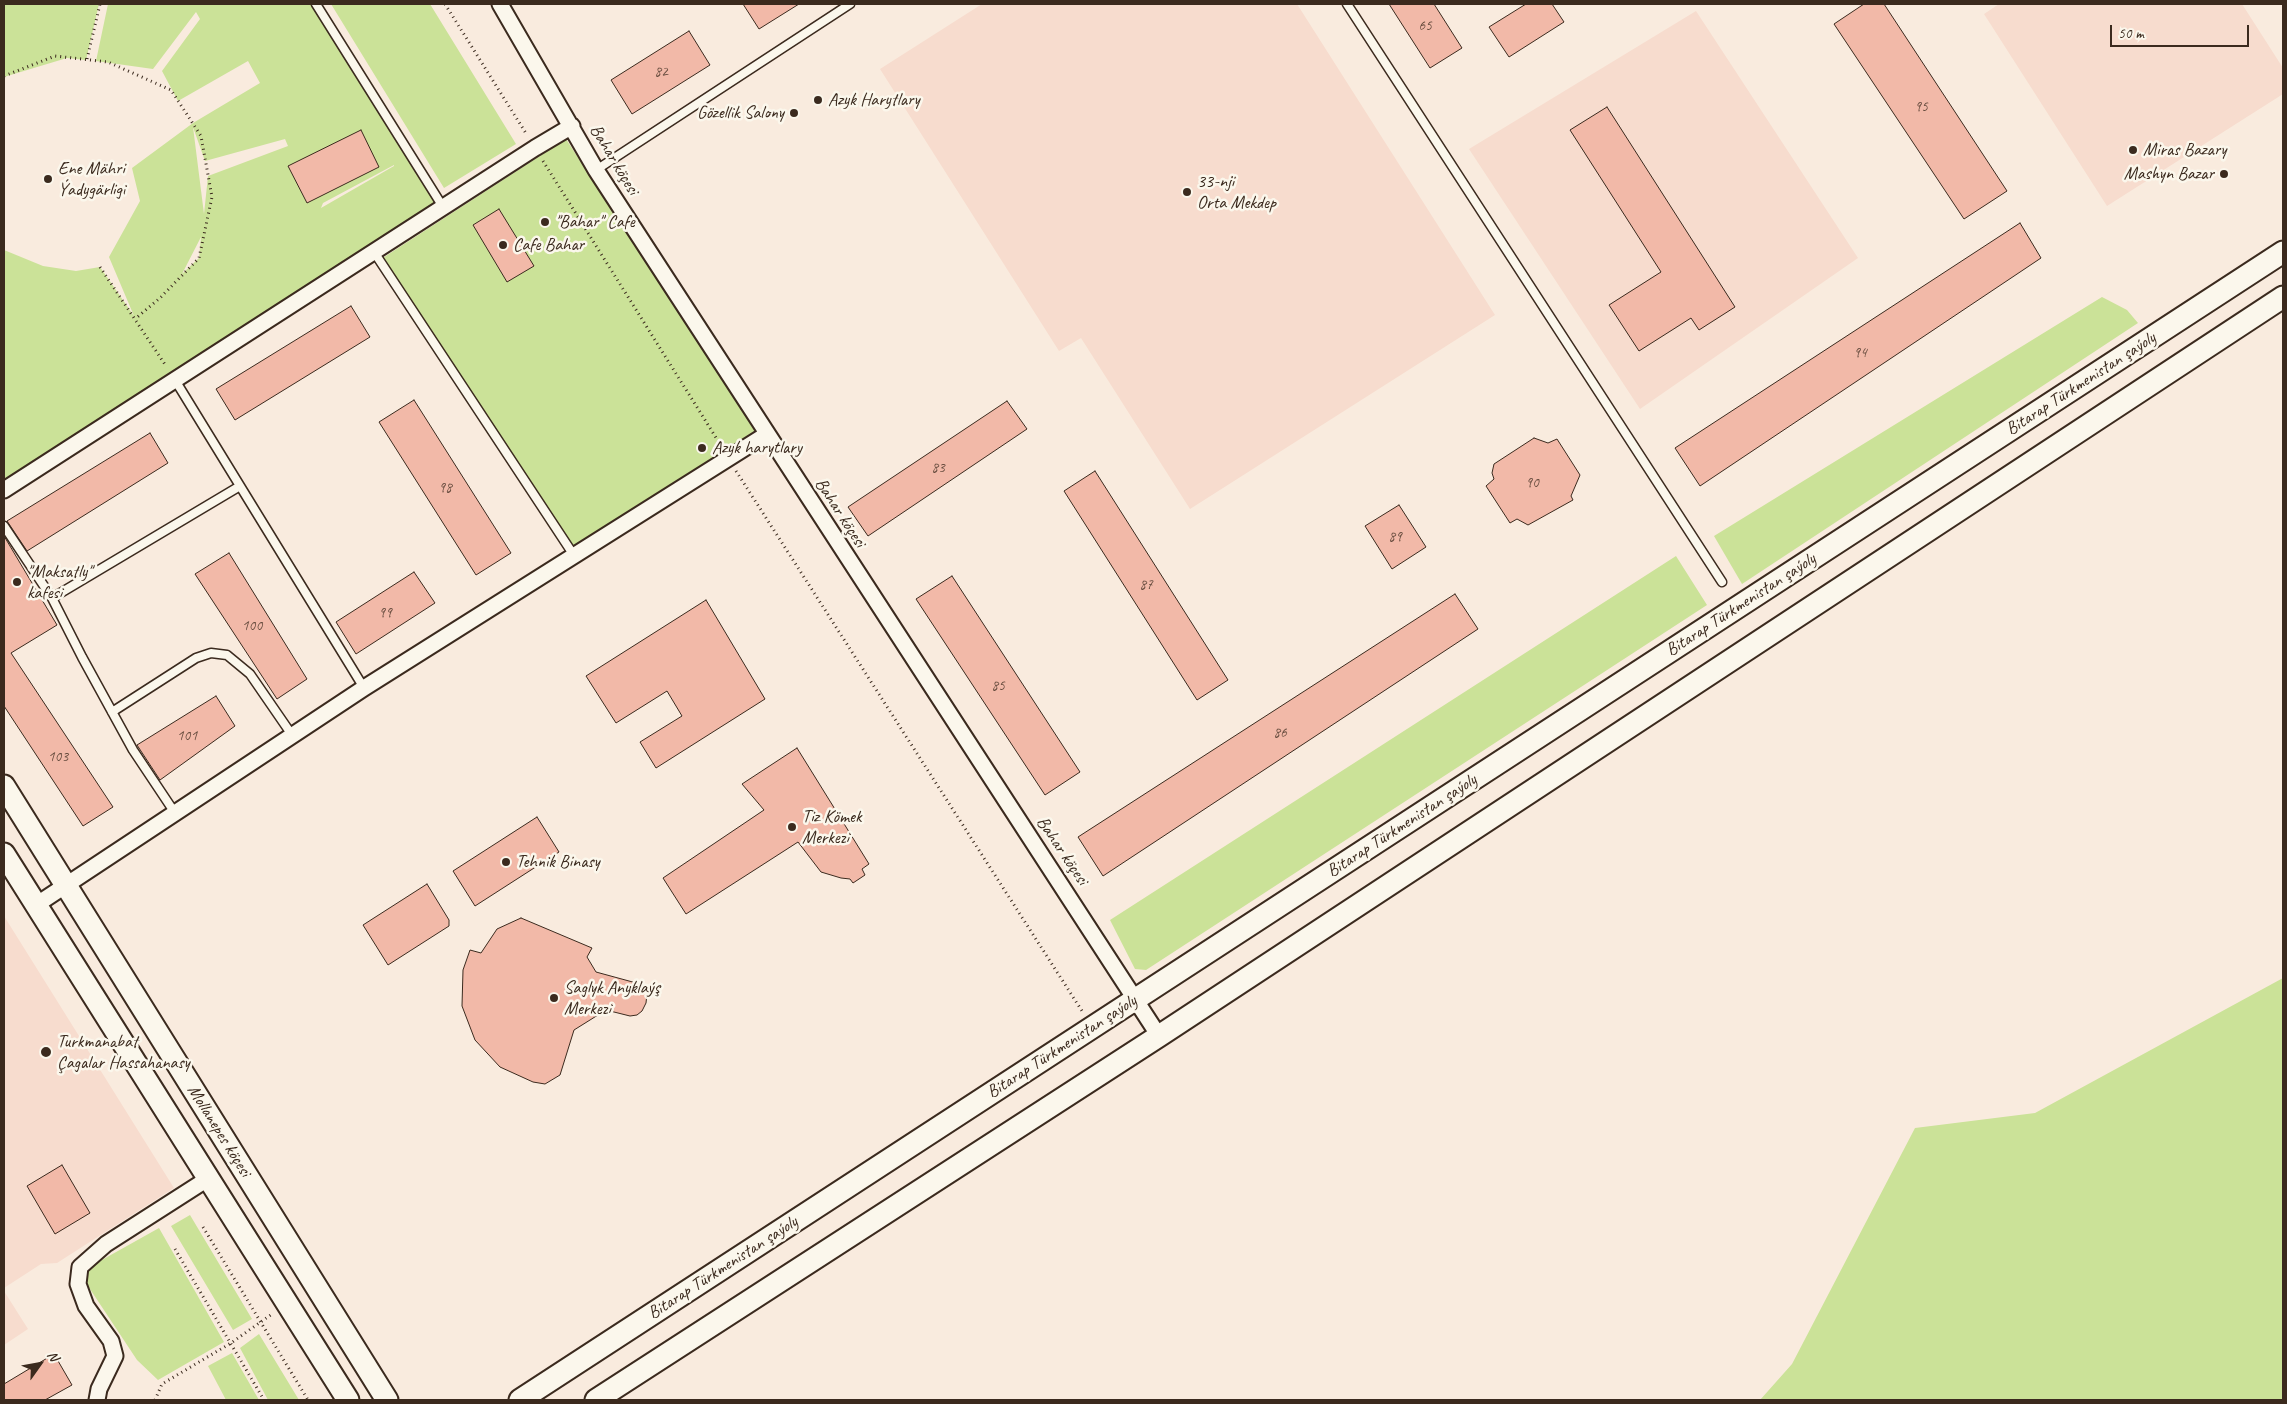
<!DOCTYPE html>
<meta charset="utf-8">
<style>
body{margin:0}
#map{position:relative;width:2287px;height:1404px;overflow:hidden;background:#f9ebde;font-family:Caveat,sans-serif}
canvas{display:block}
.frame{position:absolute;inset:0;border:5px solid #3b2a1e;pointer-events:none}
.north{position:absolute;left:15px;top:1339px;width:50px;height:50px;-webkit-text-stroke:4px #fbf7ec;paint-order:stroke;rotate:58deg;font-size:14px;font-weight:700;line-height:20px;text-align:center;color:#3b2a1e}
.north::after{content:'';display:block;margin:auto;width:18px;height:22px;background:#3b2a1e;clip-path:polygon(50% 0,100% 100%,50% 72%,0 100%)}
.scale{position:absolute;left:2110px;top:25px;width:139px;height:22px;box-sizing:border-box;border:2px solid #3b2a1e;border-top:0;padding-left:6px;font-size:15px;line-height:18px;white-space:nowrap;color:#3b2a1e;-webkit-text-stroke:4px #fbf7ec;paint-order:stroke}
</style>
<div id="map">
<canvas width="2287" height="1404"></canvas>
<div class="frame"></div>
<div class="north">N</div>
<div class="scale">50 m</div>
</div>
<script>
const g = document.querySelector('canvas').getContext('2d');
g.lineJoin = 'round';
function paint(path, color) { g.fillStyle = color; g.fill(path, 'evenodd'); }
const shape = rows => new Path2D(rows.map(r => 'M' + r).join(''));
function trace(path, color, width, dash) { g.strokeStyle = color; g.lineWidth = width; g.lineCap = dash ? 'butt' : 'round'; g.setLineDash(dash || []); g.stroke(path); }
function write(font, color, halo, rows, align = 'center') {
  g.font = font + ' Caveat,sans-serif'; g.lineWidth = 5; g.setLineDash([]); g.textBaseline = 'middle'; g.strokeStyle = halo; g.fillStyle = color; for (const [text, x, y, turn = 0] of rows) {
    g.save(); g.translate(x, y); g.rotate((+turn || 0) * Math.PI / 180); g.textAlign = isNaN(turn) ? turn : align; if (halo) g.strokeText(text, 0, 0); g.fillText(text, 0, 0); g.restore();
  }
}
const built = shape([
 [982,4,1297,4,1495,315,1190,509,1081,338,1059,351,880,69],
 [1999,4,2242,4,2283,68,2283,94,2107,206,1984,14],
 [1696,11,1858,258,1640,409,1469,149],
 [4,916,174,1188,57,1263,41,1264,4,1288],
 [4,1291,28,1329,4,1345]
]);
const green = shape([
 [4,4,99,4,86,60,67,58,4,77],
 [108,4,316,4,443,207,4,490,4,250,43,266,76,271,100,267,134,316,109,257,140,201,132,168,193,123,260,83,248,61,178,101,162,71,200,19,196,12,153,69,96,61],
 [193,127,205,161,285,139,288,146,208,176,204,214],
 [394,165,394,166,321,208,323,203],
 [201,237,199,258,182,274],
 [331,4,430,4,516,144,444,188],
 [566,139,755,431,567,553,378,261],
 [2102,297,2127,310,2138,323,1742,584,1714,536],
 [1676,556,1707,605,1146,970,1135,969,1110,920],
 [2283,978,2283,1400,1760,1400,1792,1364,1915,1128,2035,1113],
 [190,1215,252,1319,233,1330,171,1226],
 [159,1228,224,1342,158,1380,137,1360,88,1286,84,1270],
 [259,1334,299,1400,268,1400,240,1348],
 [232,1353,259,1400,226,1400,208,1366]
]);
const building = shape([
 [743,4,799,4,759,29,743,4],
 [1389,4,1434,4,1462,48,1430,68,1389,4],
 [1526,4,1552,4,1564,22,1509,57,1489,27,1526,4],
 [1864,4,1884,4,2007,191,1964,219,1834,24,1864,4],
 [689,31,710,65,632,114,611,80,689,31],
 [1607,107,1735,307,1699,330,1691,318,1639,351,1609,305,1661,272,1570,130,1607,107],
 [361,130,379,167,307,203,288,166,361,130],
 [499,209,534,266,507,282,473,225,499,209],
 [2020,223,2041,258,1700,486,1675,448,2020,223],
 [351,306,370,337,235,420,216,389,351,306],
 [414,400,511,553,476,575,379,422,414,400],
 [1007,401,1027,429,868,536,848,507,1007,401],
 [150,433,168,463,27,551,7,521,150,433],
 [1534,438,1548,443,1557,439,1580,475,1571,496,1573,500,1528,525,1517,519,1510,523,1486,486,1494,479,1492,473,1494,464,1534,438],
 [1095,471,1228,680,1197,700,1064,491,1095,471],
 [1399,505,1426,547,1392,569,1365,526,1399,505],
 [4,536,57,625,11,653,113,807,83,826,4,706,4,536],
 [229,553,307,679,277,699,195,574,229,553],
 [414,572,435,603,356,654,336,622,414,572],
 [952,576,1080,772,1045,795,916,599,952,576],
 [1455,594,1478,629,1103,876,1078,837,1455,594],
 [706,600,765,699,656,768,640,742,682,716,667,691,616,723,586,676,706,600],
 [216,696,235,726,160,780,137,745,216,696],
 [797,748,869,864,862,869,865,875,853,883,850,879,841,878,821,872,798,842,686,914,663,878,764,810,742,784,797,748],
 [537,817,559,852,475,906,453,871,537,817],
 [427,884,449,920,449,926,388,965,363,925,427,884],
 [521,918,592,948,587,957,596,972,640,984,647,994,646,1003,642,1011,637,1015,630,1016,606,1010,574,1030,560,1075,545,1084,533,1082,500,1067,475,1040,462,1006,463,970,470,950,481,953,497,929,521,918],
 [62,1165,90,1213,55,1234,27,1186,62,1165],
 [54,1354,72,1385,45,1400,4,1400,4,1384,54,1354]
]);
const path = shape([
 [445,4,527,135],
 [87,59,100,4],
 [4,76,55,56,108,62,171,90,201,136,212,197,199,258,160,298,135,319],
 [543,161,720,444],
 [100,267,166,366],
 [736,471,1082,1011],
 [203,1227,308,1400],
 [175,1249,264,1400],
 [155,1400,162,1384,231,1343,272,1314]
]);
const lane = shape([
 [316,4,443,207],
 [1347,4,1722,582],
 [596,170,850,4],
 [374,252,575,557],
 [175,380,364,688],
 [4,526,52,598,240,486],
 [52,598,82,657,133,750,175,813],
 [112,712,196,658,211,653,227,655,250,674,292,735]
]);
const street = shape([
 [500,4,596,170,1159,1036],
 [4,490,535,148,572,126],
 [36,905,364,688,767,434],
 [97,1400,99,1389,115,1356,111,1341,86,1306,78,1284,80,1267,106,1244,209,1178]
]);
const secondary = shape([
 [4,786,387,1400],
 [4,854,348,1400],
 [520,1400,2283,252],
 [596,1400,1159,1036,2283,297]
]);
const markers = [
 [818,100,5,"#3b2a1e"],
 [794,113,5,"#3b2a1e"],
 [2133,150,5,"#3b2a1e"],
 [2224,174,5,"#3b2a1e"],
 [48,179,5,"#3b2a1e"],
 [1187,192,5,"#3b2a1e"],
 [545,222,5,"#3b2a1e"],
 [503,245,5,"#3b2a1e"],
 [702,448,5,"#3b2a1e"],
 [17,582,5,"#3b2a1e"],
 [792,827,5,"#3b2a1e"],
 [506,862,5,"#3b2a1e"],
 [554,998,5,"#3b2a1e"],
 [46,1052,6,"#3b2a1e"]
];
const numberNames = [
 ["65",1425,26],
 ["82",661,72],
 ["95",1921,107],
 ["94",1860,353],
 ["83",938,468],
 ["90",1532,483],
 ["98",445,488],
 ["89",1395,537],
 ["87",1146,585],
 ["99",385,613],
 ["100",252,626],
 ["85",998,686],
 ["86",1280,733],
 ["101",187,736],
 ["103",58,757]
];
const poiNames = [
 ["Azyk Harytlary",828,100],
 ["Gözellik Salony",784,113,"right"],
 ["Miras Bazary",2143,150],
 ["Ene Mähri",58,169],
 ["Ýadygärligi",58,190],
 ["Mashyn Bazar",2214,174,"right"],
 ["33-nji",1197,182],
 ["Orta Mekdep",1197,203],
 ["\"Bahar\" Cafe",555,222],
 ["Cafe Bahar",513,245],
 ["Azyk harytlary",712,448],
 ["\"Maksatly\"",27,572],
 ["kafesi",27,593],
 ["Tiz Kömek",802,817],
 ["Merkezi",802,838],
 ["Tehnik Binasy",516,862],
 ["Saglyk Anyklaýş",564,988],
 ["Merkezi",564,1009],
 ["Turkmanabat",57,1042],
 ["Çagalar Hassahanasy",57,1063]
];
const streetNames = [
 ["Bahar köçesi",614,160,59],
 ["Bitarap Türkmenistan şaýoly",2081,384,-33],
 ["Bahar köçesi",840,513,57],
 ["Bitarap Türkmenistan şaýoly",1741,605,-33],
 ["Bitarap Türkmenistan şaýoly",1402,826,-33],
 ["Bahar köçesi",1062,851,56],
 ["Bitarap Türkmenistan şaýoly",1062,1047,-33],
 ["Mollanepes köçesi",219,1131,58],
 ["Bitarap Türkmenistan şaýoly",723,1268,-33]
];
paint(built, '#f7dcce');
paint(green, '#cbe298');
paint(building, '#f2b9a8');
trace(building, '#3b2a1e', 1);
trace(lane, '#3b2a1e', 11);
trace(street, '#3b2a1e', 19);
trace(secondary, '#3b2a1e', 25);
trace(path, '#3b2a1e', 3, [1, 4]);
trace(lane, '#fbf7ec', 8);
trace(street, '#fbf7ec', 15);
trace(secondary, '#fbf7ec', 21);
for (const [x, y, r, color] of markers) { const dot = new Path2D(); dot.arc(x, y, r, 0, 2 * Math.PI); g.fillStyle = color; g.fill(dot); trace(dot, '#fbf7ec', 2); }
write('15px', '#694e40', null, numberNames);
write('18px', '#3b2a1e', '#fbf7ec', poiNames, 'left');
write('18px', '#3b2a1e', '#fbf7ec', streetNames);
</script>
